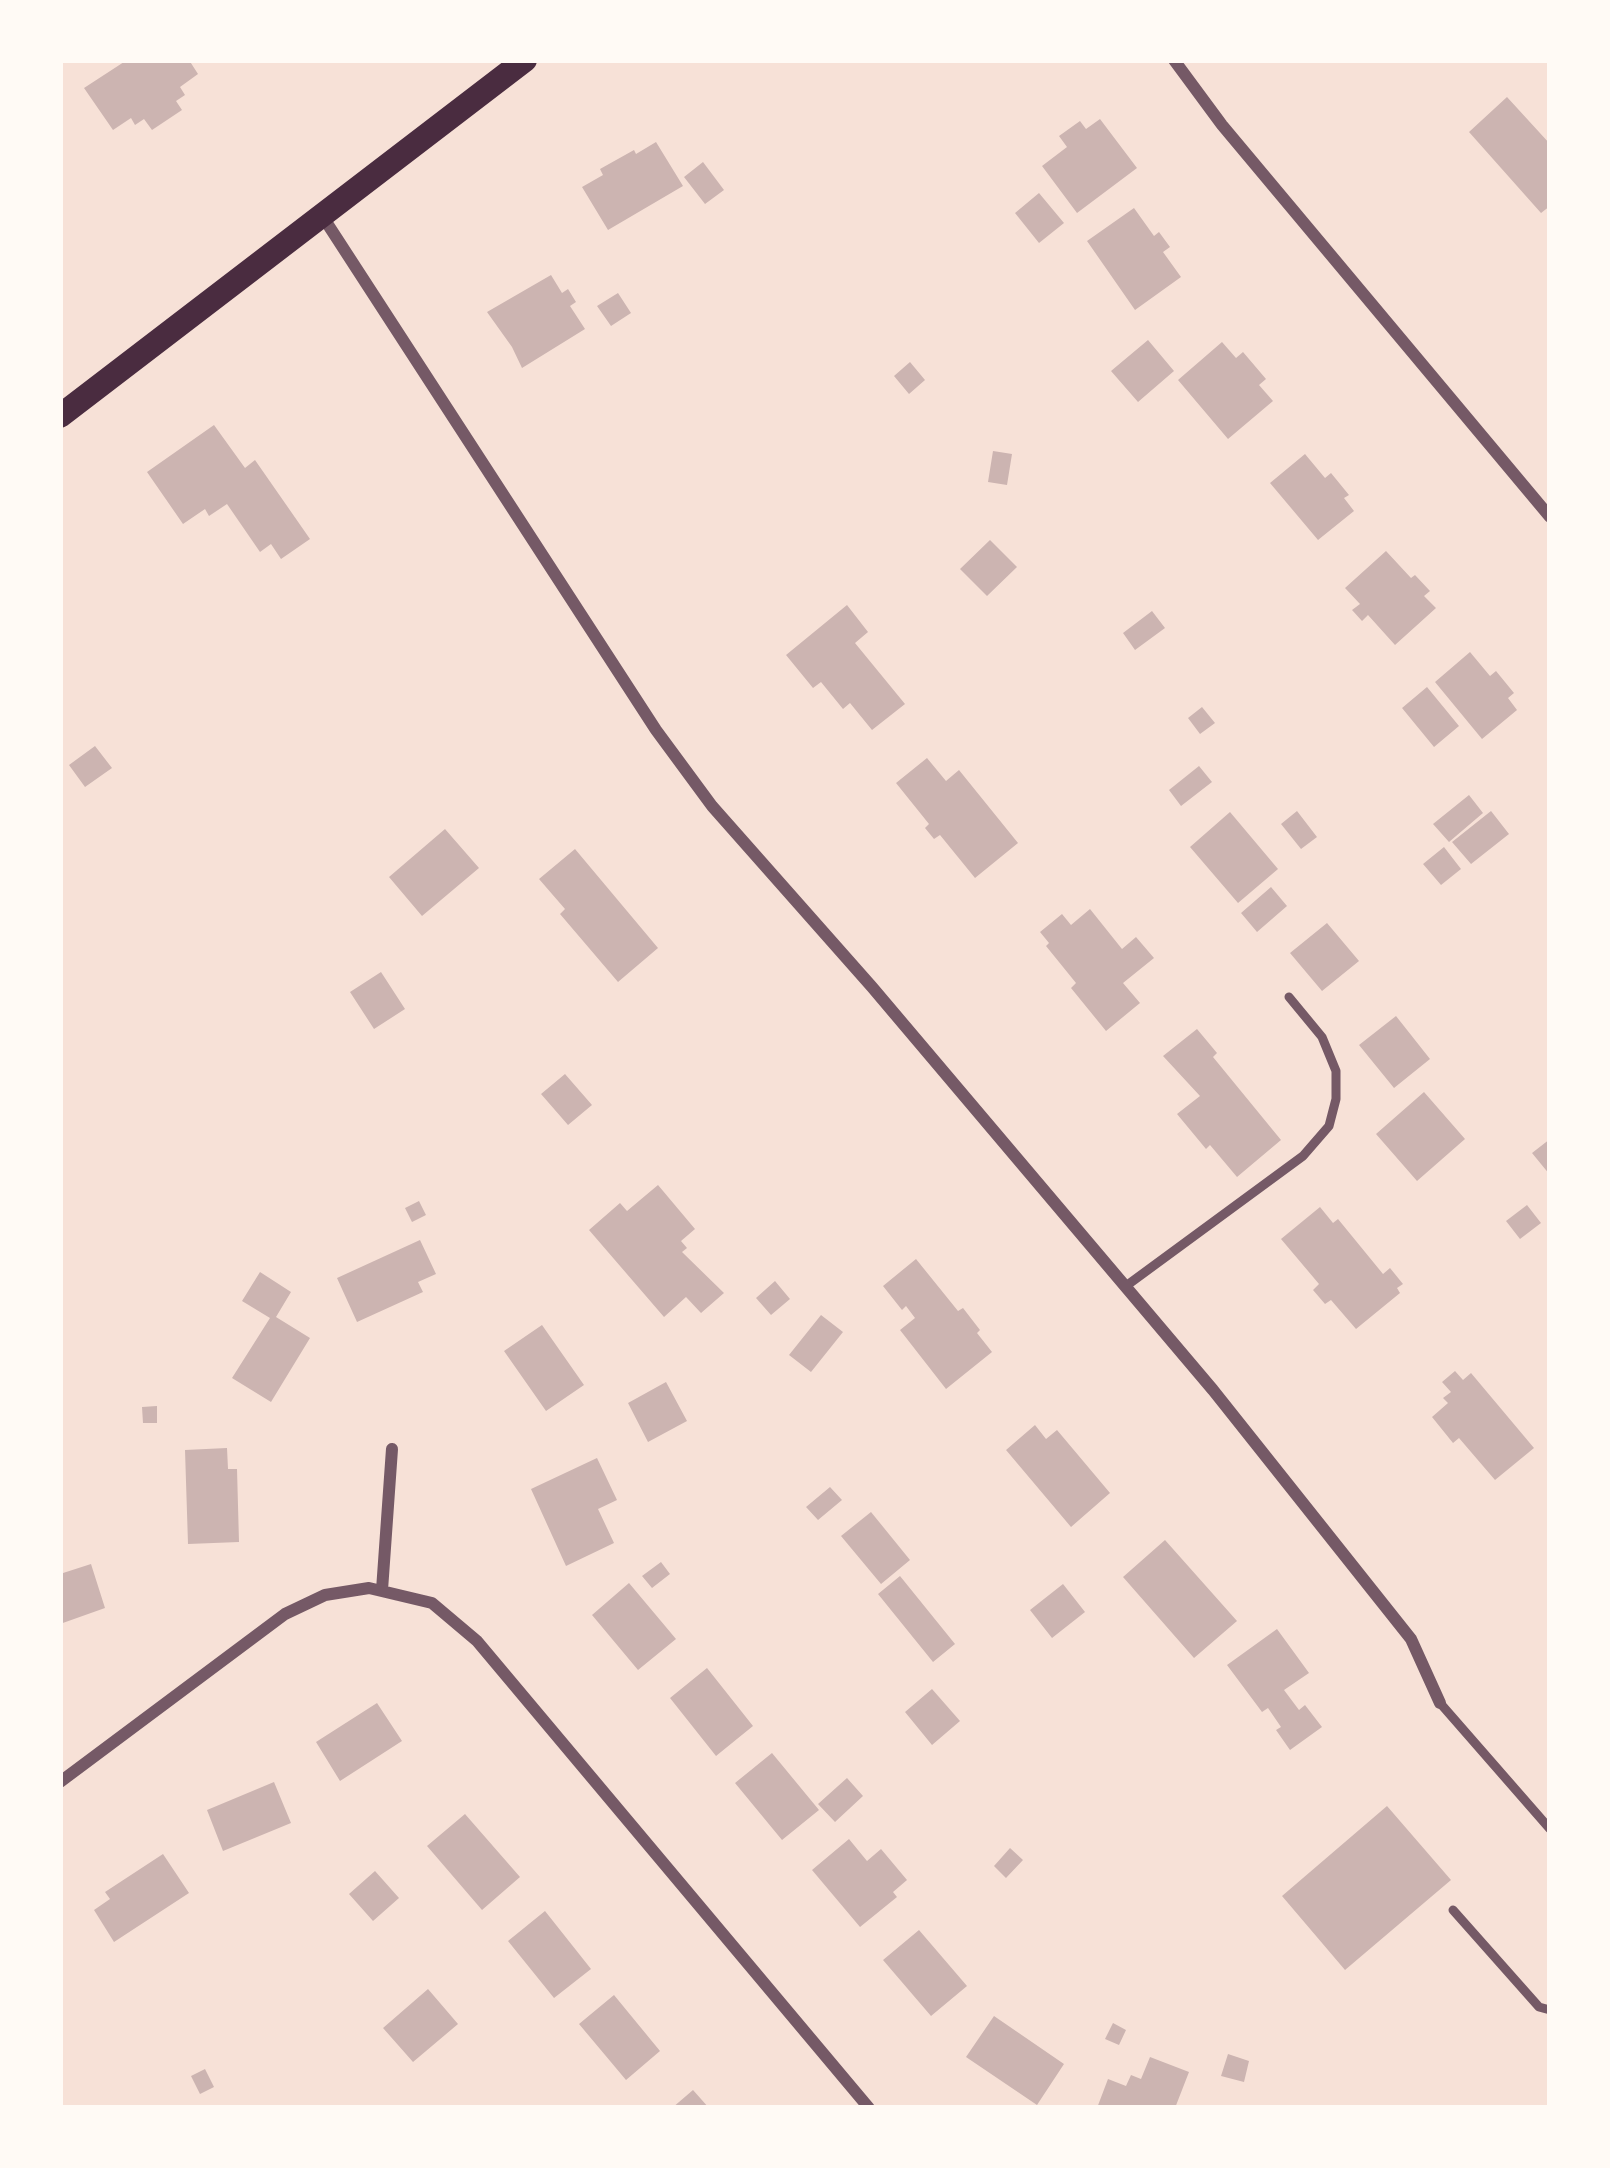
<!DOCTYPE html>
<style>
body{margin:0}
#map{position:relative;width:1610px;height:2168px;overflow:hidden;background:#f7e1d7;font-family:"Varela Round",sans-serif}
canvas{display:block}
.frame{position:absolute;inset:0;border:63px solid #fffaf5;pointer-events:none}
</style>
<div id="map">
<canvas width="1610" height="2168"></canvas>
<div class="frame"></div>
</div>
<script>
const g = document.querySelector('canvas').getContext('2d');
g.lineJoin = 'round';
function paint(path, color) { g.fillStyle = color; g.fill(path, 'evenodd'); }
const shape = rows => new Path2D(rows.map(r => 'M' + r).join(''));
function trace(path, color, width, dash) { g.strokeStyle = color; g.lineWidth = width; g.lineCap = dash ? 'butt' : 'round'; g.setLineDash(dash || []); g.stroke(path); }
const building = shape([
 [127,60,189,60,198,74,180,87,185,95,176,101,182,110,152,130,144,119,135,125,131,118,113,130,84,88],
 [1507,97,1550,144,1550,206,1541,213,1469,132],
 [1100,119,1137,168,1077,213,1042,166,1067,147,1059,136,1080,121,1086,129],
 [656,142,683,186,608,230,582,187,603,175,600,169,634,150,636,154],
 [703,162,724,190,705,204,684,177],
 [1039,193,1064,223,1039,243,1015,213],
 [1134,208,1154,236,1159,232,1170,247,1163,252,1181,277,1135,310,1087,241],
 [551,275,562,293,568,289,576,302,570,306,585,329,522,368,512,347,487,312],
 [618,293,631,313,611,326,597,306],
 [1148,340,1174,371,1138,402,1111,371],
 [1222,342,1236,358,1243,352,1266,379,1259,385,1273,401,1228,439,1178,380],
 [910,362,925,380,909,394,894,376],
 [214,425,245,468,255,460,310,539,281,559,271,544,260,552,227,504,209,516,205,509,183,524,147,472],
 [993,451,1012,454,1007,485,988,482],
 [1305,454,1325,478,1331,473,1349,495,1344,498,1354,511,1318,540,1270,483],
 [990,540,1017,567,987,596,960,569],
 [1386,551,1411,578,1415,575,1430,591,1424,596,1436,608,1395,645,1368,615,1362,621,1352,610,1360,604,1345,588],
 [847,605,868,632,855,643,905,704,872,730,850,703,843,709,821,682,813,688,786,655],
 [1152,611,1165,628,1135,650,1123,633],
 [1470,652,1490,676,1496,671,1514,693,1508,698,1517,710,1482,739,1435,682],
 [1427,687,1459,726,1434,747,1402,708],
 [1202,707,1215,723,1200,734,1188,718],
 [95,746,112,768,85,787,69,765],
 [927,758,946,781,959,770,1018,843,975,878,940,835,934,839,925,828,929,824,896,783],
 [1199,766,1212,782,1181,806,1169,790],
 [1469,795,1483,813,1449,842,1433,824],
 [1297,811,1317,837,1301,849,1281,824],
 [1491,811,1509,834,1471,864,1452,842],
 [1230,812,1278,869,1238,903,1190,847],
 [445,829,479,868,422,916,389,877],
 [1444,847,1461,869,1441,885,1423,864],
 [575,849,658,948,618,982,560,914,565,909,539,879],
 [1271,887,1287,906,1257,932,1241,913],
 [1090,909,1122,949,1136,937,1154,958,1123,983,1140,1003,1106,1031,1071,988,1076,983,1046,946,1049,943,1040,932,1062,914,1071,925],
 [1327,923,1359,961,1322,991,1290,953],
 [381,972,405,1009,374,1029,350,992],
 [1396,1016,1430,1059,1394,1088,1359,1045],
 [1197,1029,1217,1053,1213,1057,1281,1140,1237,1177,1210,1145,1206,1149,1177,1114,1200,1096,1163,1056],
 [565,1074,592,1105,568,1125,541,1094],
 [1424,1092,1465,1139,1417,1181,1376,1134],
 [1550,1139,1550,1175,1532,1153],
 [658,1185,695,1229,681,1241,687,1248,682,1252,724,1293,701,1313,686,1297,664,1317,589,1230,620,1203,627,1211],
 [419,1201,426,1215,412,1222,405,1208],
 [1527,1205,1541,1223,1520,1239,1506,1221],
 [1320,1207,1333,1223,1338,1219,1383,1274,1390,1268,1403,1284,1397,1288,1400,1293,1356,1329,1331,1300,1325,1304,1313,1290,1319,1284,1281,1239],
 [420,1240,436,1274,418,1282,423,1292,357,1322,337,1278],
 [916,1259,958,1311,963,1308,980,1330,977,1333,992,1352,946,1389,900,1330,915,1318,906,1306,902,1310,883,1286],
 [260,1272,291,1292,276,1317,310,1338,271,1402,232,1378,270,1318,242,1301],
 [775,1281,790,1299,771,1315,756,1298],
 [821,1315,843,1332,811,1372,789,1355],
 [542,1325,584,1385,546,1411,504,1351],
 [1455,1371,1463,1380,1471,1373,1534,1448,1495,1480,1459,1438,1453,1443,1432,1417,1448,1403,1443,1398,1451,1392,1442,1382],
 [666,1382,687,1421,648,1442,628,1403],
 [157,1406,157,1423,143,1423,142,1407],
 [1035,1425,1046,1439,1057,1430,1110,1493,1071,1527,1006,1450],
 [227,1448,228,1469,237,1469,239,1542,188,1544,185,1450],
 [597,1458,617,1500,598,1509,614,1543,566,1566,531,1489],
 [830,1487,842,1500,818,1520,806,1507],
 [871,1512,910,1560,881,1584,841,1536],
 [1165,1540,1237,1621,1194,1658,1123,1577],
 [661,1562,670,1574,652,1588,642,1576],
 [91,1564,105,1608,60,1624,60,1574],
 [900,1576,955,1644,933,1662,878,1594],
 [629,1583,676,1639,638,1670,592,1615],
 [1063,1584,1085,1612,1052,1638,1030,1610],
 [1277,1629,1309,1673,1284,1690,1299,1710,1305,1705,1322,1727,1290,1750,1276,1730,1281,1727,1268,1708,1262,1712,1227,1665],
 [707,1668,753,1726,716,1756,670,1698],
 [932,1689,960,1721,932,1745,905,1712],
 [377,1703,402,1741,340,1781,316,1742],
 [772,1753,819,1810,782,1840,735,1783],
 [847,1778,863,1796,835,1822,818,1804],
 [274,1782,291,1823,223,1851,207,1810],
 [1387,1806,1451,1880,1345,1970,1282,1896],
 [465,1814,520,1877,482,1910,427,1846],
 [849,1839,867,1861,881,1849,907,1880,893,1892,897,1897,860,1927,812,1870],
 [1010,1848,1023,1860,1006,1878,994,1866],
 [163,1854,189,1893,114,1942,94,1910,110,1899,105,1892],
 [375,1871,399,1898,373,1921,349,1894],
 [545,1911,591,1969,554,1998,508,1941],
 [919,1930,967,1986,931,2016,883,1960],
 [428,1989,458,2024,413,2062,383,2028],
 [614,1995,660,2051,626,2080,579,2024],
 [994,2016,1064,2064,1037,2105,966,2057],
 [1113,2023,1126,2030,1119,2045,1105,2039],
 [1228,2054,1249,2061,1244,2082,1221,2076],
 [1150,2057,1189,2072,1175,2108,1097,2108,1108,2079,1126,2086,1131,2075,1141,2079],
 [205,2069,214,2087,200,2094,191,2076],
 [693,2090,709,2108,672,2108]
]);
const service = shape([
 [1126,1286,1303,1156,1329,1126,1336,1099,1336,1071,1322,1037,1289,997],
 [1440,1703,1550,1829],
 [1453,1910,1539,2007,1550,2010]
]);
const minor = shape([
 [1174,60,1222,125,1550,517],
 [323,217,656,730,712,806,872,987,1213,1390,1411,1639,1440,1703],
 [382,1590,392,1449],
 [60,1782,285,1614,325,1595,369,1588,432,1603,477,1641,869,2108]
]);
const secondary = shape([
 [60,416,525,60]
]);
paint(building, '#ccb4b1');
trace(service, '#755966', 9);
trace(minor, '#755966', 12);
trace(secondary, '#4a2c40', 24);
</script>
